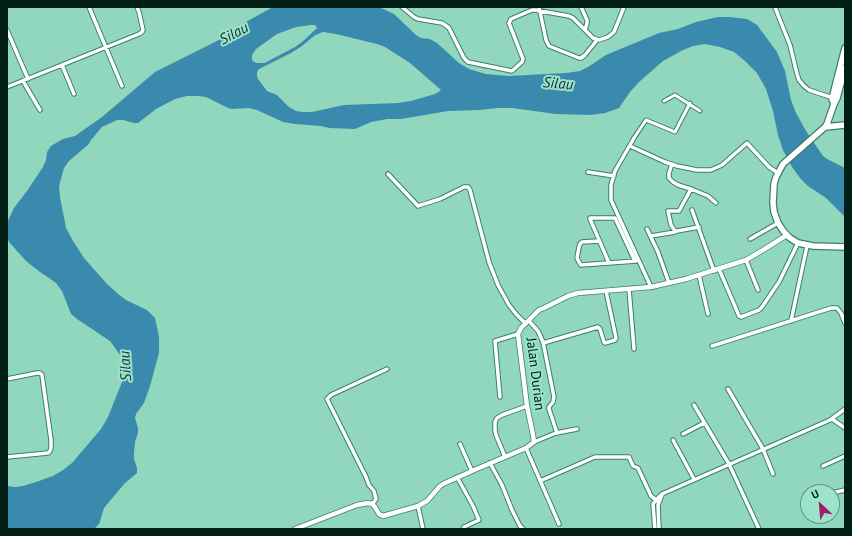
<!DOCTYPE html>
<style>
body{margin:0}
#map{position:relative;width:852px;height:536px;overflow:hidden;background:#90d7bd;font-family:"PT Sans",sans-serif}
canvas{display:block}
.frame{position:absolute;inset:0;border:8px solid #011f16;pointer-events:none}
.north{position:absolute;left:800px;top:484px;width:40px;height:40px;box-sizing:border-box;background:#9ce4c9;border:1px solid #5e9581;border-radius:50%;rotate:334deg;font-size:11px;font-weight:700;line-height:16px;text-align:center;color:#011f16}
.north::after{content:'';display:block;margin:auto;width:14px;height:18px;background:#a11d6d;clip-path:polygon(50% 0,100% 100%,50% 72%,0 100%)}
</style>
<div id="map">
<canvas width="852" height="536"></canvas>
<div class="frame"></div>
<div class="north">U</div>
</div>
<script>
const g = document.querySelector('canvas').getContext('2d');
g.lineJoin = 'round';
function paint(path, color) { g.fillStyle = color; g.fill(path, 'evenodd'); }
const shape = rows => new Path2D(rows.map(r => 'M' + r).join(''));
function trace(path, color, width, dash) { g.strokeStyle = color; g.lineWidth = width; g.lineCap = dash ? 'butt' : 'round'; g.setLineDash(dash || []); g.stroke(path); }
function write(font, color, halo, rows, align = 'center') {
  g.font = font + ' "PT Sans",sans-serif'; g.lineWidth = 4; g.setLineDash([]); g.textBaseline = 'middle'; g.strokeStyle = halo; g.fillStyle = color; for (const [text, x, y, turn = 0] of rows) {
    g.save(); g.translate(x, y); g.rotate((+turn || 0) * Math.PI / 180); g.textAlign = isNaN(turn) ? turn : align; if (halo) g.strokeText(text, 0, 0); g.fillText(text, 0, 0); g.restore();
  }
}
const water = shape([
 [273,7,379,7,394,14,416,35,421,38,430,39,437,43,459,63,469,69,486,74,508,76,566,73,580,71,588,67,606,55,659,33,678,29,696,22,718,17,730,17,747,19,757,25,777,52,785,71,791,100,796,113,806,131,823,156,827,159,845,168,845,217,826,198,808,186,800,178,792,167,783,150,778,135,773,111,766,89,757,73,745,61,734,52,720,47,705,44,693,46,683,50,663,61,639,82,630,92,619,108,605,113,590,115,556,114,512,108,498,108,479,110,448,111,401,119,387,119,371,122,355,129,329,128,321,126,295,124,283,122,257,110,249,108,232,109,228,108,206,97,198,96,187,96,175,99,156,109,138,123,134,123,123,120,117,120,102,127,91,140,88,145,77,154,69,161,64,168,59,186,60,197,66,228,73,241,84,258,107,284,118,294,126,300,147,310,155,318,159,337,159,353,150,386,144,403,136,414,135,418,138,428,138,433,135,442,134,453,134,459,137,468,137,473,125,483,104,508,99,524,94,529,7,529,7,486,15,487,23,486,39,481,53,476,63,470,72,463,101,429,108,417,122,382,126,365,123,359,110,341,77,319,71,314,62,291,56,283,49,278,40,272,26,261,9,242,7,237,7,223,14,208,27,191,43,167,46,160,47,152,51,146,63,139,75,136,102,117,155,72,223,38,244,23],
 [311,25,315,25,317,28,302,42,295,47,276,57,265,63,257,63,254,62,252,60,252,55,256,49,277,34,296,27],
 [323,32,336,34,377,44,385,47,410,63,441,90,440,91,435,94,411,101,398,103,344,105,312,112,303,112,296,111,289,107,277,95,267,91,258,79,257,76,257,73,258,70,261,68,291,53,302,46,314,36,318,34]
]);
const pedestrian = shape([
 [664,101,675,95,700,111],
 [634,138,646,120,675,132,690,103]
]);
const minor = shape([
 [89,7,122,86],
 [402,7,414,17,418,19,442,23,445,25,449,28,464,58,468,62,512,71,522,62,523,59,509,23,511,19,532,10,535,10,569,16,573,18,593,38,599,40,608,37,614,32,624,7],
 [539,7,546,40,549,46,579,58,581,58,585,55,597,40],
 [581,7,587,20,587,23,585,30],
 [775,7,780,20,790,45,797,74,799,80,804,86,809,90,833,98],
 [7,30,28,79],
 [62,65,74,94],
 [23,81,40,110],
 [7,87,139,34,142,32,143,30,139,12,137,7],
 [634,138,615,171,611,185,611,200,651,287],
 [630,146,665,162,677,166,697,170,711,170,722,165,747,143,769,167,778,173],
 [672,164,669,173,669,178,673,182,678,185,691,189,679,211,668,211,671,225,675,231,677,231,699,227],
 [588,172,614,176],
 [388,174,418,206,440,199,464,187,468,187,470,190,489,262,498,285,509,305,516,314,526,324],
 [691,189,708,196,716,203],
 [692,210,714,271],
 [647,229,658,252,669,283],
 [651,236,675,232],
 [750,239,778,223],
 [599,241,582,242,580,244,579,247,577,258,579,262,581,265,636,261],
 [746,260,758,290],
 [609,263,590,219,590,218,615,218,635,261],
 [719,269,737,311,739,316,741,317,759,310,762,307,779,282,798,243],
 [699,275,708,314],
 [629,289,634,349],
 [529,321,538,331,543,342,554,397,553,402,549,407,549,409,557,433],
 [791,321,807,246],
 [543,343,598,327,600,329,604,342,605,343,615,340,616,338,606,291],
 [712,346,831,308,837,308,841,313,845,323],
 [7,379,37,373,40,373,42,375,51,440,51,448,50,451,48,453,7,457],
 [728,389,763,449,773,474],
 [500,397,495,341,518,334],
 [694,405,729,464,759,529],
 [832,419,845,428],
 [683,434,704,423],
 [673,440,694,479],
 [534,442,556,433,577,429],
 [460,444,472,471],
 [526,448,559,524],
 [505,457,496,435,495,430,495,422,497,418,502,415,527,406],
 [490,463,502,485,512,510,520,526,523,529],
 [823,466,845,456],
 [457,477,473,506,479,520,464,527,463,529],
 [540,481,595,457,629,457,633,466,638,468,651,496,659,502],
 [832,493,845,490],
 [372,504,374,502,376,499,374,491,369,485,366,477,327,399,331,395,387,369],
 [418,506,423,529],
 [655,529,653,504,656,500,662,494,830,420,845,409],
 [659,529,658,505,662,495]
]);
const tertiary = shape([
 [295,529,357,505,368,503,372,504,375,507,379,514,383,516,418,506,427,501,440,486,443,484,472,471,526,448,534,442,533,435,527,406,518,334,521,328,539,310,544,308,568,296,578,293,651,287,686,279,746,260,763,250,787,235]
]);
const secondary = shape([
 [845,68,837,98,834,104,827,124,825,127,783,164,776,177,774,184,773,203,774,212,778,223,784,232,790,238,798,243,813,246,845,247],
 [834,104,832,99,845,48],
 [825,127,845,125]
]);
const streetNames = [
 ["Jalan Durian",535,374,83]
];
const waterNames = [
 ["Silau",234,34,-28],
 ["Silau",558,84,5],
 ["Silau",126,366,-94]
];
paint(water, '#398aac');
trace(pedestrian, '#3a8069', 5);
trace(minor, '#3a8069', 5.5);
trace(tertiary, '#3a8069', 6);
trace(secondary, '#3a8069', 8);
trace(pedestrian, '#fff', 3);
trace(minor, '#fff', 3.5);
trace(tertiary, '#fff', 4.5);
trace(secondary, '#fff', 5.5);
write('14px', '#011f16', '#9ce4c9', streetNames);
write('italic 15px', '#162f3b', '#9ce4c9', waterNames);
</script>
